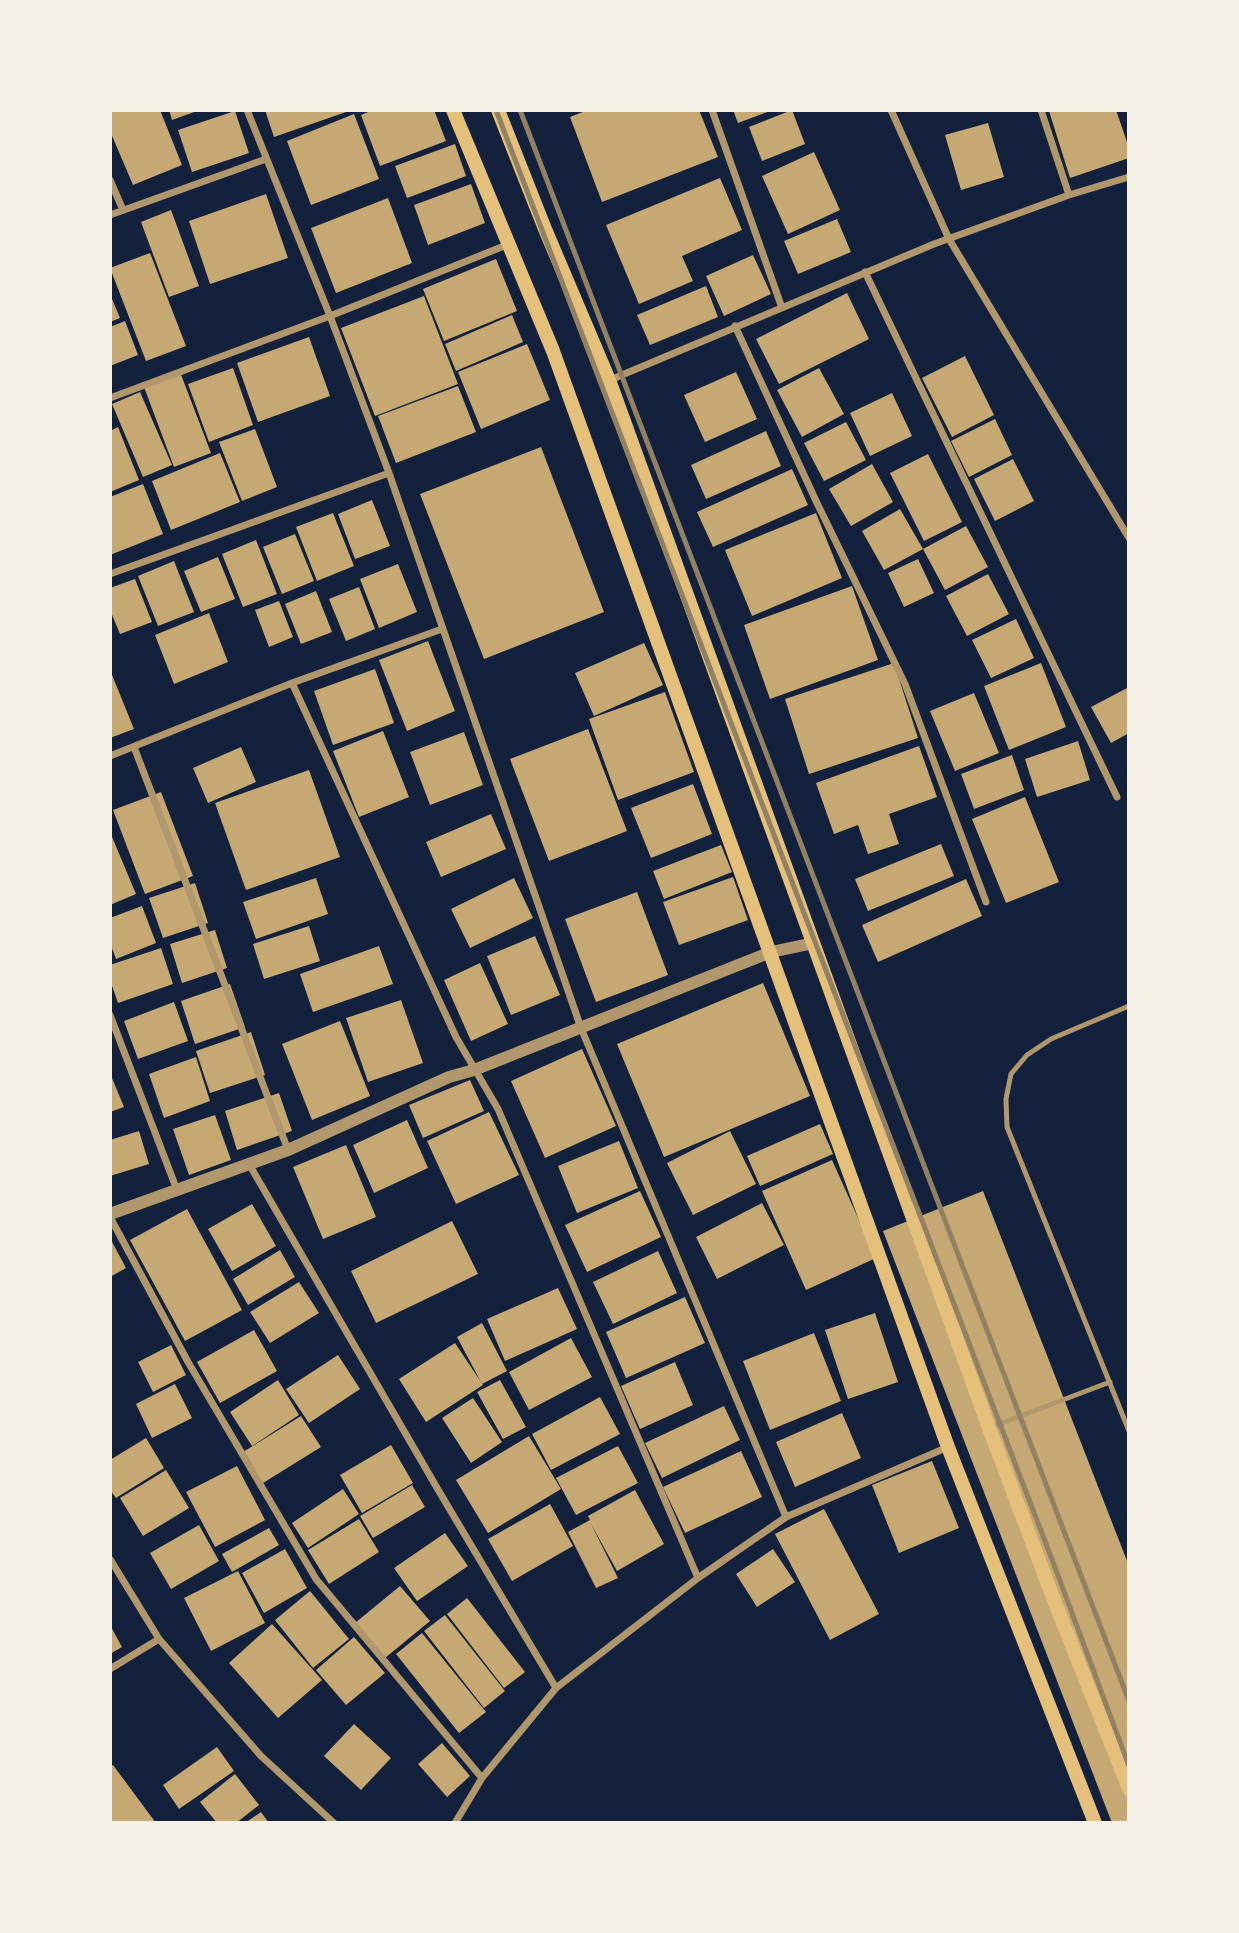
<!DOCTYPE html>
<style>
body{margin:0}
#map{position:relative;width:1239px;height:1933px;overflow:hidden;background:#14213d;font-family:"Exo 2",sans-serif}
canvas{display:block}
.frame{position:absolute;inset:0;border:112px solid #f6f1e7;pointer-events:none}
</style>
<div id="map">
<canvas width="1239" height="1933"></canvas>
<div class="frame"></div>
</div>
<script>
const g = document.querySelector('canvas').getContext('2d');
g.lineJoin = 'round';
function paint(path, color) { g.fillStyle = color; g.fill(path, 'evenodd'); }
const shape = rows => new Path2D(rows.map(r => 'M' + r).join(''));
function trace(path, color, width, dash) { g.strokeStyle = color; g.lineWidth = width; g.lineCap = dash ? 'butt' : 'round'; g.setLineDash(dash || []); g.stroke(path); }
const building = shape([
 [117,110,160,110,182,165,133,185,110,131,110,113],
 [169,110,197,110,197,111,172,120],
 [265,110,348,110,349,111,274,137],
 [373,110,434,110,446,141,380,166,361,115],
 [588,110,699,110,718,157,602,202,570,117],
 [733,110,770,110,770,111,738,123],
 [792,110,805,144,762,161,749,127],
 [1052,110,1116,110,1129,148,1129,158,1070,178,1049,111],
 [235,111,249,153,192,172,178,130],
 [354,114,379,179,311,205,287,141],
 [988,123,1004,177,961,190,945,135],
 [455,144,466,176,407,198,395,166],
 [814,152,840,210,788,234,762,176],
 [720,178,742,230,682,256,693,281,639,304,606,225],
 [471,184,485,223,428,245,414,205],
 [266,194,288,258,210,284,189,221],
 [388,198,412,263,336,293,311,228],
 [171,210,199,286,169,297,141,222],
 [837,219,851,252,798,274,784,241],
 [150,253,186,346,146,361,110,268],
 [753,255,771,294,724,316,706,276],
 [496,259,517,311,444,341,423,289],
 [706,286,718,317,650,345,637,315],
 [847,293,869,339,779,384,756,339],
 [110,294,120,318,110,322],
 [424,296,458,384,375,416,341,328],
 [512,315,523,342,456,371,445,344],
 [125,321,138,355,110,366,110,327],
 [309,337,330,396,258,422,237,363],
 [527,344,550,400,481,429,458,372],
 [965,356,994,415,952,437,922,378],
 [233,368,253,425,209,442,188,384],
 [819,368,844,414,802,437,777,390],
 [180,372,211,453,174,467,144,387],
 [736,372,757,419,705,442,684,395],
 [458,386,476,432,396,463,378,416],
 [140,392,172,465,143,477,112,404],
 [892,393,912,436,870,456,850,413],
 [995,419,1012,455,969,477,951,441],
 [846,422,866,460,824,481,804,443],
 [118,427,139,480,110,492,110,431],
 [255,429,277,487,242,501,219,442],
 [766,431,781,466,706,499,691,465],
 [541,447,604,612,484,659,420,494],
 [220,453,240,502,171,530,152,481],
 [928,454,962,522,924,541,890,473],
 [1013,459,1034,501,995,521,974,479],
 [872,464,893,502,851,526,829,489],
 [792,469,808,505,713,547,697,512],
 [143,484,163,534,110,555,110,497],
 [372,500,390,546,355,559,338,514],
 [900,509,923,549,884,570,862,531],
 [333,513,354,566,317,581,296,527],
 [816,513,842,578,752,616,725,550],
 [966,526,988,567,945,590,923,549],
 [295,534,314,581,282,594,263,547],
 [256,540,277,594,243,607,222,554],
 [218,557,235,599,201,612,184,571],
 [918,559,934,593,904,607,888,573],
 [174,561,194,612,158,626,138,576],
 [398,564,417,612,379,628,360,579],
 [988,574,1009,614,967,636,946,596],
 [135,579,152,622,120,634,110,610,110,588],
 [852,586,878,660,770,699,744,625],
 [359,587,375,629,346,641,329,599],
 [316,591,332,632,301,644,285,604],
 [279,601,293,637,269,647,255,610],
 [209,613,228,662,174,684,155,635],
 [1016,619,1034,658,991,678,972,640],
 [428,641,455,711,407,731,379,660],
 [644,643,663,685,594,716,575,673],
 [894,663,918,738,809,774,785,699],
 [1041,663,1066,727,1009,750,984,686],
 [375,669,394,723,333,745,314,691],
 [110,670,134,729,110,738],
 [1129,687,1129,733,1111,743,1091,707],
 [665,692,694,772,618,800,589,719],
 [974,693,999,753,955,771,930,711],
 [588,729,627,831,549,861,510,759],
 [383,731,409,797,359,817,333,751],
 [464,732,483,785,430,805,410,752],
 [1078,741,1090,780,1037,797,1025,759],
 [919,746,937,797,889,814,899,844,868,854,858,825,834,834,816,783],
 [241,747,256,782,208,803,193,768],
 [1012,755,1024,790,974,809,961,774],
 [309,770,340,857,246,890,215,803],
 [693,784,712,834,651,858,631,808],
 [161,792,193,876,145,894,113,810],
 [1025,797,1059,882,1006,903,972,819],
 [491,814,506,849,441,877,426,842],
 [110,832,136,894,110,905],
 [941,844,954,876,868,911,855,879],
 [721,845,732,872,664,899,653,871],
 [733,877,748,920,679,945,663,902],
 [316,878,328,914,256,939,243,902],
 [514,878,533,918,470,948,451,909],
 [966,879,982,916,878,962,862,925],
 [195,883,208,923,163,938,149,898],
 [637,892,668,975,596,1002,565,919],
 [142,906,156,943,116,959,110,943,110,918],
 [309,926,320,961,264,979,253,944],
 [215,930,227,968,182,983,170,944],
 [535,936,560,995,511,1015,487,956],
 [379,946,393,984,313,1012,300,974],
 [161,948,173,984,118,1003,110,980,110,965],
 [480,963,508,1024,471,1041,444,980],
 [763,983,810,1096,664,1157,617,1044],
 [230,984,245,1027,195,1044,181,1001],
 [401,1000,423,1063,368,1082,346,1018],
 [174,1002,188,1041,138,1059,124,1021],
 [340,1021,370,1096,312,1120,282,1044],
 [251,1032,265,1075,210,1093,196,1051],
 [582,1049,616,1126,545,1158,511,1081],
 [196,1057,210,1101,164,1118,149,1074],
 [110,1073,124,1107,110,1112],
 [470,1080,484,1111,423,1138,409,1105],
 [279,1093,292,1131,237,1150,225,1111],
 [489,1112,519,1175,456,1204,427,1141],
 [215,1115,231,1160,189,1175,173,1129],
 [407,1120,428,1168,374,1193,353,1145],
 [820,1124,833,1154,760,1186,747,1156],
 [139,1131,149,1164,110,1176,110,1140],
 [730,1131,756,1184,693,1215,667,1163],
 [619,1141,638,1188,577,1213,558,1166],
 [346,1145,376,1217,323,1239,293,1167],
 [832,1160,876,1258,806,1290,762,1191],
 [640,1191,661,1237,587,1272,565,1225],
 [983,1191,1129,1566,1129,1823,1112,1823,883,1231],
 [762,1203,784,1245,717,1279,696,1237],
 [252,1204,276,1246,232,1271,208,1229],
 [187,1209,242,1310,185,1341,130,1240],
 [452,1221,478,1274,376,1323,351,1271],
 [110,1238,126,1268,110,1277],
 [280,1250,295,1277,248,1305,233,1279],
 [658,1251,677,1293,613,1324,593,1282],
 [299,1282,319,1313,270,1343,250,1312],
 [558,1288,577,1329,505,1361,487,1319],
 [685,1297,705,1343,626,1378,606,1332],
 [875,1313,898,1382,848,1399,825,1330],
 [482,1323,507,1371,482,1384,457,1337],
 [254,1330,277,1371,220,1403,197,1362],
 [814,1333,841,1401,770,1430,743,1361],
 [571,1338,592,1377,529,1410,509,1372],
 [455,1343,483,1385,426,1422,399,1379],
 [171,1345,186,1375,153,1392,138,1362],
 [338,1355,360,1389,309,1423,286,1389],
 [675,1362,693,1405,640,1429,621,1386],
 [278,1380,299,1415,252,1446,230,1412],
 [500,1380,526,1427,503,1439,477,1392],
 [175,1384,192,1418,152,1438,136,1404],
 [600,1397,620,1434,551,1470,532,1434],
 [473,1398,502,1442,471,1463,442,1418],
 [724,1406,740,1440,662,1478,645,1443],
 [842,1413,861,1458,795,1487,776,1442],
 [301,1416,321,1447,263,1483,243,1452],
 [529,1436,561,1489,488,1533,456,1480],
 [146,1438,164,1468,116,1498,110,1490,110,1460],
 [391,1445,413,1483,362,1513,340,1475],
 [618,1446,638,1483,576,1515,556,1478],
 [741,1451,762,1497,685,1533,663,1487],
 [932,1461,959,1528,899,1553,872,1485],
 [237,1466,265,1520,215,1547,186,1492],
 [166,1470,189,1508,143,1536,120,1498],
 [412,1485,425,1507,373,1538,360,1516],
 [343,1489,359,1514,308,1548,292,1523],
 [635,1490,664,1544,617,1571,591,1524,618,1578,596,1588,568,1532,590,1520,588,1516],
 [550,1504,573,1546,512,1581,488,1539],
 [824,1509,879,1614,830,1640,775,1534],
 [359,1519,379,1552,329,1584,308,1550],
 [199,1525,219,1561,171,1589,150,1553],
 [269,1528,279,1545,232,1572,222,1554],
 [445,1533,468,1566,417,1601,394,1568],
 [285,1549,307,1588,264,1613,242,1573],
 [773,1549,795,1582,757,1607,736,1574],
 [238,1571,265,1623,211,1651,184,1598],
 [400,1586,430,1621,385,1658,355,1623],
 [310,1591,349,1639,313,1668,275,1620],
 [467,1598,525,1672,504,1688,447,1614],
 [445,1615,505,1691,484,1708,424,1631],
 [272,1624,322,1680,278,1718,229,1663],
 [110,1625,122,1647,110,1654],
 [422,1633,486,1712,459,1733,396,1654],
 [354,1637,385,1673,346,1705,316,1670],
 [354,1724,391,1758,361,1790,324,1756],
 [442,1743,470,1776,447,1797,418,1764],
 [217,1747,234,1771,179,1809,163,1785],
 [113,1765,156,1823,110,1822,110,1767],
 [235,1774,259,1805,236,1823,217,1823,200,1802],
 [261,1812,269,1823,245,1823]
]);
const service = shape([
 [1129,1006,1051,1039,1027,1055,1011,1074,1006,1099,1007,1127,1129,1431],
 [989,1428,1110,1382]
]);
const minor = shape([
 [247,110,330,316,389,473,581,1028,786,1517],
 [712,110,782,308],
 [891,110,949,239,1129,538],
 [1041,110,1069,195],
 [110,180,123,210],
 [110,215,266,159],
 [865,272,1117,797],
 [735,326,817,503,905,684,986,902],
 [610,380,934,244,1069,195,1129,177],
 [110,398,330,316,509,244],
 [110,574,389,473],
 [292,683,456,1037,498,1109,698,1578],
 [134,747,288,1150],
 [110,756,292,683,442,629],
 [110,1015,177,1190],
 [249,1164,440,1493,556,1688],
 [110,1217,188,1362,316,1579,482,1778],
 [110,1559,159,1639,261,1756,334,1823],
 [110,1669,159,1639],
 [455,1823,482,1778,556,1688,698,1578,786,1517,948,1447]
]);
const tertiary = shape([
 [110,1214,288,1150,449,1077,474,1070,771,952,814,943]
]);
const secondary = shape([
 [453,110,553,351,948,1447,1095,1823],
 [498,110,545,229,609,380,989,1428,1057,1608,1129,1789]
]);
const rail = shape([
 [496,110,1056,1570,1129,1766],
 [520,110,1129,1701]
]);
paint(building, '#c6a872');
trace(service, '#b1986c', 5);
trace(minor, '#b1986c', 7);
trace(tertiary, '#b1986c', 12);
trace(secondary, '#e5c07b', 14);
trace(rail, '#918062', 5);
</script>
